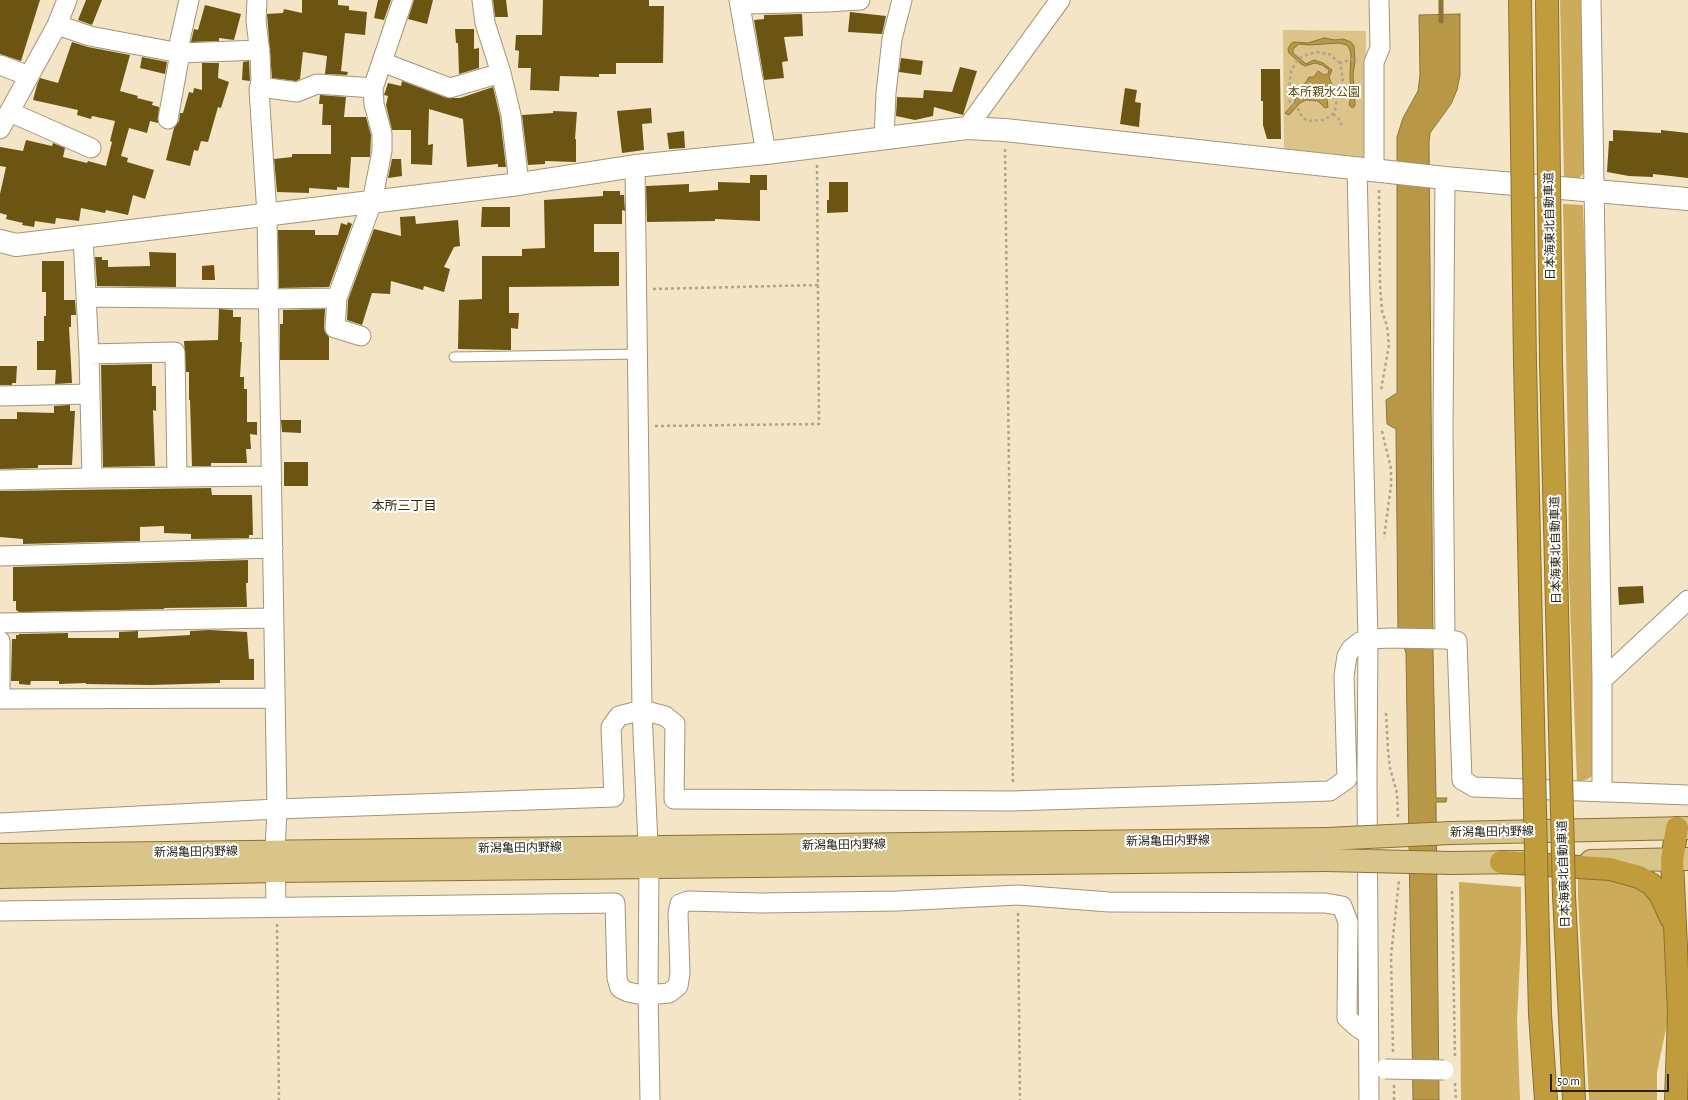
<!DOCTYPE html>
<meta charset="utf-8">
<style>
body{margin:0}
#map{position:relative;width:1688px;height:1100px;overflow:hidden;background:#f3e5c5;font-family:"Alegreya Sans",sans-serif}
canvas{display:block}
.scale{position:absolute;left:1550px;top:1074px;width:119px;height:18px;box-sizing:border-box;border:2px solid #272216;border-top:0;padding-left:5px;font-size:12px;line-height:14px;white-space:nowrap;color:#272216;-webkit-text-stroke:3px #fff;paint-order:stroke}
</style>
<div id="map">
<canvas width="1688" height="1100"></canvas>
<div class="scale">50 m</div>
</div>
<script>
const g = document.querySelector('canvas').getContext('2d');
g.lineJoin = 'round';
function paint(path, color) { g.fillStyle = color; g.fill(path, 'evenodd'); }
const shape = rows => new Path2D(rows.map(r => 'M' + r).join(''));
function trace(path, color, width, dash) { g.strokeStyle = color; g.lineWidth = width; g.lineCap = dash ? 'butt' : 'round'; g.setLineDash(dash || []); g.stroke(path); }
function write(font, color, halo, rows, align = 'center') {
  g.font = font + ' "Alegreya Sans","Noto Sans JP",sans-serif'; g.lineWidth = 4; g.setLineDash([]); g.textBaseline = 'middle'; g.strokeStyle = halo; g.fillStyle = color; for (const [text, x, y, turn = 0] of rows) {
    g.save(); g.translate(x, y); g.rotate((+turn || 0) * Math.PI / 180); g.textAlign = isNaN(turn) ? turn : align; if (halo) g.strokeText(text, 0, 0); g.fillText(text, 0, 0); g.restore();
  }
}
const green = shape([
 [1283,30,1366,31,1364,159,1284,154]
]);
const forest = shape([
 [1560,0,1583,0,1586,167,1583,174,1578,179,1564,177],
 [1563,204,1583,205,1585,258,1594,770,1592,776,1588,779,1577,782,1569,580,1568,450],
 [1578,877,1620,878,1640,884,1664,917,1668,1019,1657,1072,1657,1100,1589,1100,1578,897],
 [1459,882,1521,887,1521,940,1517,1020,1520,1100,1461,1100]
]);
const water = shape([
 [1460,14,1460,75,1457,90,1451,104,1430,133,1429,143,1433,652,1436,798,1447,798,1446,802,1436,802,1439,1100,1413,1100,1406,653,1398,630,1396,429,1387,424,1386,400,1397,393,1397,137,1403,118,1418,91,1420,75,1419,15,1460,14],
 [1324,38,1335,40,1343,39,1351,42,1354,46,1355,61,1353,75,1355,105,1353,108,1351,107,1349,105,1351,97,1350,74,1351,55,1350,50,1347,45,1339,43,1309,45,1299,44,1293,49,1293,53,1306,64,1314,60,1323,63,1332,70,1329,77,1332,85,1327,100,1328,107,1325,108,1318,101,1306,100,1300,103,1289,115,1285,113,1295,102,1296,92,1304,85,1309,77,1314,77,1318,71,1324,75,1328,74,1329,70,1322,65,1315,63,1305,66,1301,64,1289,53,1288,49,1290,45,1293,42,1308,43,1324,38]
]);
const stream = shape([
 [1441,0,1441,21]
]);
const building = shape([
 [0,0,40,0,21,61,0,54],
 [86,0,102,0,92,25,78,20],
 [302,0,338,0,338,5,349,6,349,10,367,12,365,35,345,33,341,71,348,72,347,75,325,74,327,56,303,52,300,79,296,81,272,78,267,14,283,13,284,9,302,13],
 [378,0,391,0,384,20,374,18],
 [414,0,433,0,427,24,408,19],
 [493,0,506,0,508,17,495,17],
 [543,0,649,0,649,6,664,6,663,63,616,63,616,74,599,74,599,77,560,76,559,91,530,90,531,68,518,68,519,51,515,50,516,35,542,35],
 [205,5,241,14,234,40,219,38,219,41,191,42,194,29,198,30],
 [850,12,886,16,882,34,848,32],
 [802,14,803,36,784,37,788,61,782,62,784,78,764,80,754,20,764,19,764,15],
 [455,29,474,29,474,49,479,48,479,68,459,74,458,43,456,43],
 [72,42,88,47,130,55,120,91,138,96,137,98,153,102,152,105,159,107,158,123,150,121,147,133,129,128,121,156,128,158,127,162,154,170,145,199,133,195,128,215,106,210,105,213,81,208,79,221,56,218,55,224,35,221,34,227,22,225,23,223,6,219,7,215,0,213,0,194,6,167,0,166,0,147,23,151,26,140,52,146,53,143,65,148,63,157,87,163,88,161,106,166,112,142,110,141,115,121,92,116,91,119,77,115,78,110,33,100,37,85,40,78,58,83],
 [142,57,167,62,165,74,140,68],
 [901,58,923,61,921,75,899,72],
 [249,61,250,81,242,80,243,62],
 [202,63,219,63,218,78,229,82,221,108,218,107,208,142,201,141,198,151,194,150,190,166,166,160,174,128,179,121,180,113,183,113,189,92,193,93,194,88,202,90],
 [960,67,977,71,963,115,934,107,933,116,915,120,896,116,897,97,923,98,924,90,952,92],
 [1261,69,1280,69,1281,139,1267,139,1263,125,1263,101,1261,101],
 [402,81,447,98,460,98,493,87,500,117,506,167,498,167,498,164,467,167,463,119,429,109,428,145,433,144,432,165,411,164,411,130,392,130,386,105,388,96,384,95,388,83,401,86],
 [1125,88,1137,90,1135,102,1141,103,1139,127,1120,124],
 [320,95,346,97,344,117,366,117,371,135,370,157,351,157,349,188,337,187,337,190,309,188,309,193,277,192,274,159,292,157,292,154,331,154,331,125,322,125,323,104,319,104],
 [651,108,652,123,642,124,644,150,622,153,617,111],
 [553,111,577,112,575,139,576,139,576,162,545,161,545,164,528,165,522,115,553,113],
 [1613,130,1661,133,1661,130,1688,133,1688,178,1653,174,1653,177,1629,176,1607,172,1609,141,1613,141],
 [684,131,685,148,669,149,667,133],
 [392,159,401,159,402,176,388,178],
 [750,175,767,175,767,190,760,190,760,221,715,219,715,221,647,222,646,186,689,184,689,192,718,190,718,182,750,183],
 [829,182,848,182,848,212,827,213,827,200,829,200],
 [603,191,620,191,620,195,624,195,625,211,622,210,622,224,594,224,594,252,619,252,619,286,509,287,509,313,519,313,518,329,511,328,511,350,458,349,459,300,482,299,482,256,522,256,522,249,545,248,544,200,603,196],
 [482,207,510,207,510,227,481,227],
 [415,216,416,224,458,220,460,246,454,247,444,267,450,269,444,292,424,286,423,290,391,281,390,294,372,293,362,325,347,320,348,300,374,229,401,236,400,217],
 [348,222,352,224,329,287,279,288,278,230,315,230,315,235,338,235,341,223,347,225],
 [149,252,176,253,176,287,97,286,95,257,102,257,102,260,108,260,108,267,150,266],
 [42,261,64,261,64,300,75,300,76,315,71,315,71,327,69,327,72,383,55,384,56,370,37,370,37,341,44,341,44,316,46,316,46,292,42,292],
 [214,265,215,280,202,280,202,266],
 [219,309,233,310,233,317,241,317,240,342,242,342,240,377,244,377,244,389,247,389,247,422,257,422,257,435,250,434,251,449,246,449,247,463,211,463,211,466,192,466,190,400,189,400,189,372,186,372,184,341,218,340],
 [325,309,324,328,325,332,329,337,329,360,280,360,280,324,283,324,283,310],
 [152,364,152,386,156,386,156,411,153,410,155,466,103,467,101,365],
 [0,366,17,366,16,383,12,383,12,385,0,385],
 [70,405,70,411,75,411,72,465,38,465,38,468,0,469,0,419,17,419,17,412,54,413,54,406],
 [281,420,301,420,301,433,282,432],
 [284,462,308,462,308,486,284,486],
 [211,488,212,495,252,495,253,535,249,535,249,538,191,539,191,534,164,533,164,526,140,527,140,541,23,544,23,539,0,537,0,491],
 [248,560,248,583,246,583,247,607,164,608,164,609,19,612,16,610,16,601,13,601,13,567],
 [1643,586,1644,603,1619,605,1618,587],
 [210,630,247,632,249,659,254,659,254,680,220,680,220,683,151,685,86,684,86,683,59,684,59,681,31,681,30,685,19,684,19,681,11,681,12,639,16,639,16,635,19,635,19,634,68,633,68,638,119,638,119,632,138,631,138,638,190,635,190,631]
]);
const path = shape([
 [1340,63,1329,54,1316,52,1306,55,1298,59,1291,71,1288,97,1290,102,1299,110,1302,117,1308,121,1323,120,1331,116,1335,111,1337,97,1343,79,1340,63,1353,59,1357,59],
 [1333,114,1341,121,1341,128],
 [1005,149,1013,784],
 [1379,190,1380,284,1382,311,1387,326,1389,345,1381,390],
 [653,289,818,285],
 [655,426,819,424,817,164],
 [1382,431,1391,469,1391,485,1384,538],
 [1386,713,1388,750,1390,768,1397,793,1398,817],
 [1452,891,1455,1057],
 [1018,913,1020,1100],
 [277,924,279,1100],
 [1393,1052,1391,956,1399,880],
 [1455,1083,1456,1100],
 [1394,1085,1394,1100]
]);
const lane = shape([
 [454,357,638,354]
]);
const street = shape([
 [257,0,256,21,260,54,261,81,259,89,267,215,277,809,275,851,276,907],
 [482,0,485,23,501,73,511,115,519,184],
 [739,0,766,153],
 [1591,0,1602,680],
 [740,2,750,4,828,2,860,0],
 [57,25,90,36,180,53,260,50],
 [382,62,450,88,501,73],
 [0,65,29,76],
 [260,87,297,92,317,84,373,88],
 [10,112,91,148],
 [168,119,180,53,180,40,189,0],
 [967,128,1060,0],
 [0,129,57,25,67,0],
 [884,138,886,93,892,39,902,0],
 [635,166,642,710,649,867,648,992,650,1100],
 [1357,169,1368,639,1367,777,1369,1100],
 [1374,171,1374,62,1380,48,1379,0],
 [83,237,89,354],
 [86,297,268,299,337,298],
 [361,336,335,328,337,298,372,202,382,151,382,134,374,104,373,88,403,0],
 [0,396,90,394],
 [92,478,89,354,175,352,177,477],
 [0,480,92,478,271,476],
 [0,556,273,548],
 [0,623,273,618],
 [1445,639,1443,430,1445,178],
 [0,641,0,699,274,698],
 [1602,792,1602,680,1688,600],
 [0,823,277,809,614,797,611,727,619,716,642,710,665,716,675,724,674,799,1012,801,1330,791,1347,779,1344,676,1347,656,1351,649,1360,642,1368,639,1391,638,1445,639,1457,641,1462,780,1474,787,1688,795],
 [0,911,615,903,617,978,620,988,628,992,638,994,648,992,658,994,669,993,678,986,680,973,678,913,680,904,688,901,761,903,898,901,1018,895,1109,902,1325,903,1342,906,1348,922,1347,1018,1357,1027,1368,1034]
]);
const secondary = shape([
 [0,241,16,245,519,184,635,166,766,153,967,128,1005,130,1445,178,1688,199]
]);
const primary = shape([
 [1451,833,1688,828],
 [0,855,1327,839],
 [1591,861,1688,859],
 [1452,863,1521,862],
 [0,877,276,871,1326,860]
]);
const highway = shape([
 [1501,862,1610,869,1639,877,1651,884,1660,894,1671,918],
 [1564,895,1574,1100],
 [1537,898,1540,1014,1546,1100],
 [1676,1100,1679,1013,1672,860,1677,828]
]);
const streetBridge = shape([
 [1385,1069,1444,1070]
]);
const primaryBridge = shape([
 [1327,839,1451,833],
 [1326,860,1452,863]
]);
const highwayBridge = shape([
 [1520,0,1525,363,1537,898],
 [1547,0,1551,362,1564,895]
]);
const parkNames = [
 ["本所親水公園",1324,92]
];
const streetNames = [
 ["日本海東北自動車道",1550,226,-91],
 ["日本海東北自動車道",1556,550,-91],
 ["新潟亀田内野線",1492,832,-1],
 ["新潟亀田内野線",1168,841,-1],
 ["新潟亀田内野線",844,845,-1],
 ["新潟亀田内野線",520,848,-1],
 ["新潟亀田内野線",196,852,-1],
 ["日本海東北自動車道",1564,874,-92]
];
const neighbourhoodNames = [
 ["本所三丁目",404,506]
];
paint(green, '#dbc389');
paint(forest, '#ccab5a');
paint(water, '#b89846');
trace(water, '#8c7538', 1);
trace(stream, '#8c7538', 5);
paint(building, '#6c5512');
trace(lane, '#a29678', 11);
trace(street, '#a29678', 21);
trace(secondary, '#a29678', 24);
trace(primary, '#8a712f', 24);
trace(highway, '#8a712f', 24);
trace(path, '#b0a48b', 2.5, [3, 3]);
trace(lane, '#fff', 9);
trace(street, '#fff', 19);
trace(secondary, '#fff', 22);
trace(primary, '#d9c48a', 22);
trace(highway, '#c09c3c', 22);
trace(streetBridge, '#a29678', 21, []);
trace(primaryBridge, '#8a712f', 24, []);
trace(highwayBridge, '#8a712f', 24, []);
trace(streetBridge, '#fff', 19);
trace(primaryBridge, '#d9c48a', 22);
trace(highwayBridge, '#c09c3c', 22);
write('12px', '#5f4905', '#fff', parkNames);
write('12px', '#272216', '#fff', streetNames);
write('13px', '#33280d', '#fff', neighbourhoodNames);
</script>
